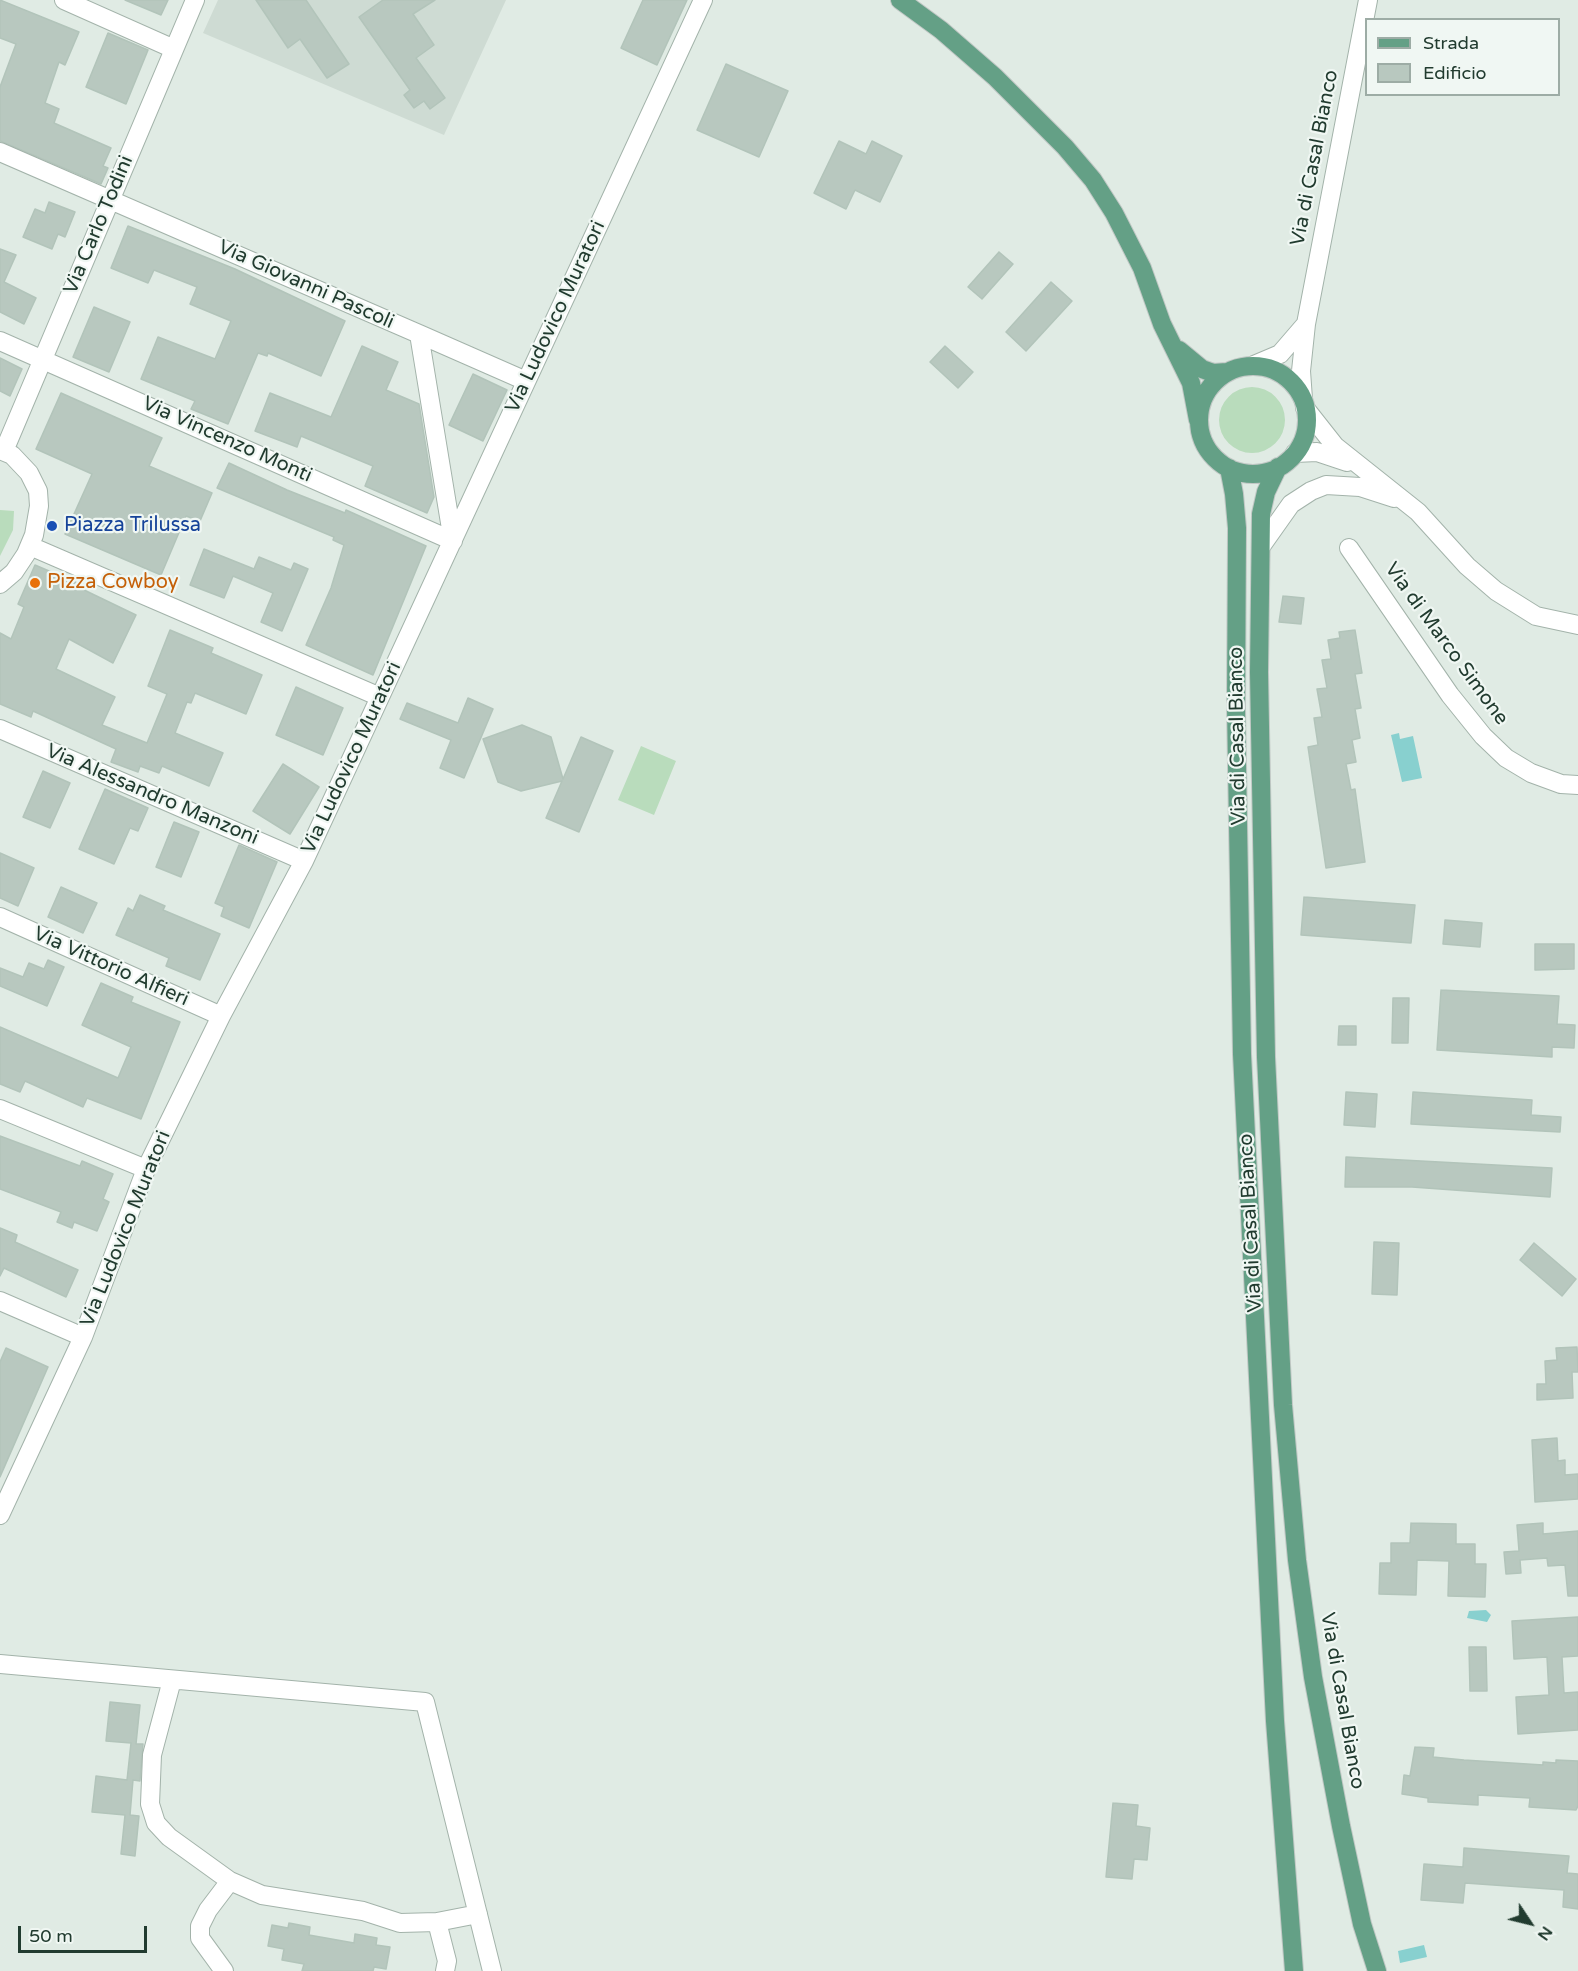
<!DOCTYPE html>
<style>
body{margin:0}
#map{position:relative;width:1578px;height:1971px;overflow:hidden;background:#e0ebe4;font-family:"Varela Round",sans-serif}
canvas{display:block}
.legend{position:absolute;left:1365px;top:18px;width:195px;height:78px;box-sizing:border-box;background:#f0f7f3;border:2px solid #9daca5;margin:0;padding:8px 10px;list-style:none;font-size:18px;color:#213b2f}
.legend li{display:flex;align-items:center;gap:12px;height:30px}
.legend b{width:30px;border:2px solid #9daca5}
.north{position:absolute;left:1500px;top:1893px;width:60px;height:60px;-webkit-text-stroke:4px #f0f7f3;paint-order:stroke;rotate:125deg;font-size:16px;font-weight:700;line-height:24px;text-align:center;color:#213b2f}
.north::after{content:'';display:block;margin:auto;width:21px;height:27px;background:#213b2f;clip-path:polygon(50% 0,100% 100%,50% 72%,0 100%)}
.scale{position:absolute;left:18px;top:1926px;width:129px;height:27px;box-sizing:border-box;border:3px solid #213b2f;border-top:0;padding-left:8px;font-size:18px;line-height:21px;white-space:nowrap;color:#213b2f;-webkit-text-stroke:4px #f0f7f3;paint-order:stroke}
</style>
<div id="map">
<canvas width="1578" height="1971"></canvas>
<ul class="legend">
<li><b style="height:8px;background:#64a086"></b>Strada</li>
<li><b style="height:16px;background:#b8c8bf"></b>Edificio</li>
</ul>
<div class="north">N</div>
<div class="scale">50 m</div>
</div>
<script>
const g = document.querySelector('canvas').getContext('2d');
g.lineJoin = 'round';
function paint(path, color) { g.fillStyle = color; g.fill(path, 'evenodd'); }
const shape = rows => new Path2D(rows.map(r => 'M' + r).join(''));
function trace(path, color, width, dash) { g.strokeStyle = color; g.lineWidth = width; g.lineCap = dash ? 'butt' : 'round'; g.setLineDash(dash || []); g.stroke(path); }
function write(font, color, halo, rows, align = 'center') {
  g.font = font + ' "Varela Round",sans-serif'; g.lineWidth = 4.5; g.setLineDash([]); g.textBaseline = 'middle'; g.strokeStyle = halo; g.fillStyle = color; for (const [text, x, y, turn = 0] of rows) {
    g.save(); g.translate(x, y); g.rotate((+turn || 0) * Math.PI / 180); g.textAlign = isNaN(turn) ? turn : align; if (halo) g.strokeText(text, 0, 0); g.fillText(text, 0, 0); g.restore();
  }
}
const built = shape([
 [218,0,506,0,444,135,203,33]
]);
const green = shape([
 '1219 420a33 33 0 1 1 66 0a33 33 0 1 1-66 0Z',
 [0,510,14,511,13,530,0,556],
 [641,746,676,761,654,815,618,800]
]);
const water = shape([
 [1399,733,1400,739,1413,736,1422,778,1402,782,1391,735],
 [1486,1610,1491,1615,1487,1622,1467,1618,1469,1611],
 [1424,1945,1427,1957,1400,1963,1398,1951]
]);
const building = shape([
 [0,0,79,32,65,65,59,62,45,103,59,109,54,123,111,148,103,166,108,168,101,184,0,141,0,87,16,44,0,38,0,0],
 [125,0,168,0,161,15,125,0],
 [256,0,306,0,349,64,327,78,300,39,288,48,256,0],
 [383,0,435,0,413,14,434,45,416,58,445,98,430,109,424,101,414,108,404,95,410,90,359,17,383,0],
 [643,0,687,0,657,65,621,48,643,0],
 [108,33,148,50,126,104,86,87,108,33],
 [726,64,788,91,759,157,697,130,726,64],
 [839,141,866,154,872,141,902,156,880,202,855,190,846,209,814,193,839,141],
 [49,202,75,212,65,237,58,234,52,249,23,237,35,209,45,213,49,202],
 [128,226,235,269,345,321,321,376,268,353,267,356,258,353,228,424,191,409,195,401,141,379,158,337,215,359,231,321,190,304,197,287,154,270,148,283,111,268,128,226],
 [0,249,16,255,4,282,36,298,24,324,0,312,0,249],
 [999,252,1013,264,982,299,968,287,999,252],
 [1051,282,1072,301,1026,351,1006,332,1051,282],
 [94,307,130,322,109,372,73,357,94,307],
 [362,346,398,362,386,390,419,404,434,497,427,513,365,486,373,466,301,436,297,447,255,431,270,393,331,417,362,346],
 [945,346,973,372,958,388,930,362,945,346],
 [0,358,22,369,10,396,0,391,0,358],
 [473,374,507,390,483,441,449,425,473,374],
 [61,393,162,438,149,466,212,493,200,521,186,516,161,575,65,534,92,474,36,449,61,393],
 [229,463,287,490,345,513,346,510,426,546,373,675,306,645,331,588,344,545,333,540,334,537,217,488,229,463],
 [204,549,254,569,259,557,291,570,294,563,308,569,282,631,261,622,273,593,233,576,224,598,190,585,204,549],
 [35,565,84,586,82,589,136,615,113,663,69,639,56,669,115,697,102,725,147,743,167,694,148,686,170,630,213,648,211,653,262,675,246,714,195,693,191,703,187,702,175,733,223,753,209,786,162,766,159,773,140,766,138,772,111,762,116,749,33,711,31,717,0,704,0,633,11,639,24,607,18,604,35,565],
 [1283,596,1304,598,1301,624,1279,622,1283,596],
 [1355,630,1362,673,1355,674,1361,708,1355,709,1360,738,1352,740,1356,762,1346,764,1351,790,1355,789,1365,862,1326,868,1308,747,1318,745,1314,718,1322,717,1317,689,1327,688,1322,660,1331,659,1328,640,1340,638,1339,632,1355,630],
 [296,687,343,708,323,755,276,735,296,687],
 [468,698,493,709,464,778,440,768,451,740,400,719,407,703,458,723,468,698],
 [522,725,551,737,563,779,581,737,613,751,579,832,546,818,562,781,521,791,498,782,483,739,522,725],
 [283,764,319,787,290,834,253,811,283,764],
 [43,771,70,783,50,828,23,817,43,771],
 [105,789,148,808,138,831,130,828,114,864,79,849,105,789],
 [174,822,199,832,181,877,156,867,174,822],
 [239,845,277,862,249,928,221,916,224,907,215,903,239,845],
 [0,853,34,868,18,906,0,898,0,853],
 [61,887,97,903,83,933,48,917,61,887],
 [140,895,165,906,163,910,220,934,200,980,166,966,169,958,116,935,128,908,133,911,140,895],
 [1304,897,1415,905,1411,943,1301,935,1304,897],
 [1445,920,1482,923,1480,947,1443,944,1445,920],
 [1535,944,1574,944,1574,969,1535,970,1535,944],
 [48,960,64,967,47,1006,0,986,0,968,23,977,29,963,44,969,48,960],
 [101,983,133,997,131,1002,180,1022,141,1119,87,1098,83,1107,25,1081,20,1092,0,1084,0,1027,118,1078,131,1047,82,1025,101,983],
 [1441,990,1559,996,1557,1024,1575,1025,1574,1048,1552,1047,1552,1057,1437,1050,1441,990],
 [1393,998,1409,998,1408,1043,1392,1043,1393,998],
 [1339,1026,1356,1026,1356,1045,1338,1045,1339,1026],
 [1346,1092,1377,1094,1375,1127,1344,1125,1346,1092],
 [1413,1092,1532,1100,1531,1115,1561,1117,1560,1132,1411,1124,1413,1092],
 [0,1136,80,1166,82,1161,113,1174,103,1199,109,1202,97,1231,74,1222,72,1228,57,1222,61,1212,0,1189,0,1136],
 [1346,1157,1552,1168,1550,1197,1412,1187,1345,1187,1346,1157],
 [0,1228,17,1235,15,1242,78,1270,66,1297,4,1268,0,1276,0,1228],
 [1374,1242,1399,1243,1397,1295,1372,1294,1374,1242],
 [1534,1243,1576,1279,1562,1296,1520,1260,1534,1243],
 [1577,1347,1578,1372,1572,1372,1573,1398,1537,1400,1537,1384,1546,1384,1545,1361,1557,1360,1556,1348,1577,1347],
 [6,1348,48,1367,0,1477,0,1362,6,1348],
 [1557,1438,1558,1461,1565,1460,1565,1475,1578,1474,1578,1499,1535,1502,1532,1440,1557,1438],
 [1411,1523,1456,1524,1456,1544,1475,1544,1475,1564,1486,1564,1485,1597,1448,1596,1449,1561,1417,1560,1416,1595,1379,1594,1380,1563,1391,1563,1391,1543,1410,1543,1411,1523],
 [1543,1523,1543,1534,1578,1531,1578,1596,1568,1596,1565,1565,1548,1566,1547,1558,1520,1560,1521,1573,1506,1574,1504,1552,1519,1551,1517,1525,1543,1523],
 [1578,1617,1578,1656,1562,1657,1564,1693,1578,1692,1578,1730,1518,1734,1516,1697,1549,1695,1547,1657,1514,1659,1512,1621,1578,1617],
 [1469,1647,1486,1647,1487,1691,1470,1691,1469,1647],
 [110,1702,140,1705,136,1744,143,1744,140,1781,133,1780,130,1815,139,1816,135,1856,121,1854,125,1815,92,1812,96,1776,127,1780,131,1743,106,1741,110,1702],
 [1415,1747,1434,1748,1433,1757,1464,1760,1543,1765,1543,1762,1556,1763,1556,1760,1578,1761,1578,1806,1576,1810,1529,1807,1530,1798,1478,1795,1478,1805,1428,1802,1428,1798,1402,1794,1404,1775,1410,1776,1415,1747],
 [1113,1803,1138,1805,1136,1826,1150,1828,1147,1860,1134,1859,1132,1879,1106,1877,1113,1803],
 [1464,1848,1569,1856,1567,1873,1578,1874,1578,1909,1563,1907,1564,1890,1465,1883,1463,1903,1421,1900,1424,1864,1463,1867,1464,1848],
 [289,1923,310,1927,309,1935,354,1943,355,1934,377,1938,376,1945,390,1947,386,1969,374,1967,373,1971,302,1971,304,1964,282,1960,284,1949,268,1946,272,1925,288,1928,289,1923]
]);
const minor = shape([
 [64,0,174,49],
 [0,152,419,334,453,541],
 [419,334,526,381],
 [0,341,453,541],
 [1254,365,1280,354,1305,325],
 [1303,399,1301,371,1306,324,1368,0],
 [1305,408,1335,446,1418,512,1467,566,1496,591,1536,616,1578,625],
 [0,450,12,455,29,473,38,491,39,506,34,535,26,554,14,572,0,584],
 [4,451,195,0],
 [1295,453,1317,452,1347,462],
 [1262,545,1291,504,1311,491,1326,485,1360,487,1394,498],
 [30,546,380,697],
 [1349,548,1450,695,1483,736,1506,758,1531,773,1561,784,1578,785],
 [0,729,304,861],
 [0,917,221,1016],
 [0,1109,146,1169],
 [0,1301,83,1337],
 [0,1515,83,1337,146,1169,221,1016,304,861,703,0],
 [0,1664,425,1702,492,1971],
 [172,1680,152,1755,150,1804,156,1823,169,1837,230,1881,262,1895,363,1911,400,1923,437,1922,478,1914],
 [437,1922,447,1961,445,1971],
 [224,1971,200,1938,200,1926,208,1910,230,1881]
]);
const major = shape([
 [900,0,941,30,995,77,1065,147,1093,180,1114,213,1142,268,1162,324,1191,383,1198,420],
 [1179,350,1202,369,1213,373,1227,372],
 '1199 420a54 54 0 1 1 108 0a54 54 0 1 1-108 0Z',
 [1278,467,1266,492,1261,514,1259,672,1266,1057,1283,1405,1297,1560,1313,1677,1341,1826,1362,1924,1377,1971],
 [1229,468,1234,494,1237,528,1236,707,1242,1054,1275,1721,1294,1971]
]);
const markers = [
 [52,526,6,"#1a4fb4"],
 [35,583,6,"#e8710a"]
];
const streetNames = [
 ["Via di Casal Bianco",1315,158,-79],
 ["Via Carlo Todini",99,225,-67],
 ["Via Giovanni Pascoli",306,285,24],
 ["Via Ludovico Muratori",556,317,-65],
 ["Via Vincenzo Monti",227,440,24],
 ["Via di Marco Simone",1446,644,54],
 ["Via di Casal Bianco",1238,736,-91],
 ["Via Ludovico Muratori",352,758,-65],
 ["Via Alessandro Manzoni",152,795,23],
 ["Via Vittorio Alfieri",111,967,24],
 ["Via di Casal Bianco",1251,1223,-93],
 ["Via Ludovico Muratori",126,1229,-68],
 ["Via di Casal Bianco",1342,1701,80]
];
const transitNames = [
 ["Piazza Trilussa",64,526]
];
const foodNames = [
 ["Pizza Cowboy",47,583]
];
paint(built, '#cedbd3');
paint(green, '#b9dcbc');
paint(water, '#88d0cf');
paint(building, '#b8c8bf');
trace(building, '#b2c4ba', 1.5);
trace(minor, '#a3b3aa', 20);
trace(major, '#c1c8c5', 20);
trace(minor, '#fff', 18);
trace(major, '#64a086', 18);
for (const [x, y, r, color] of markers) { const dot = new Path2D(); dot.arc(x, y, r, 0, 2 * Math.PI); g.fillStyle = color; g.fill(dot); trace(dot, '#f0f7f3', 2); }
write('20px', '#213b2f', '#f0f7f3', streetNames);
write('20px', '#164399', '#f0f7f3', transitNames, 'left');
write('20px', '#c56008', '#f0f7f3', foodNames, 'left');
</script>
